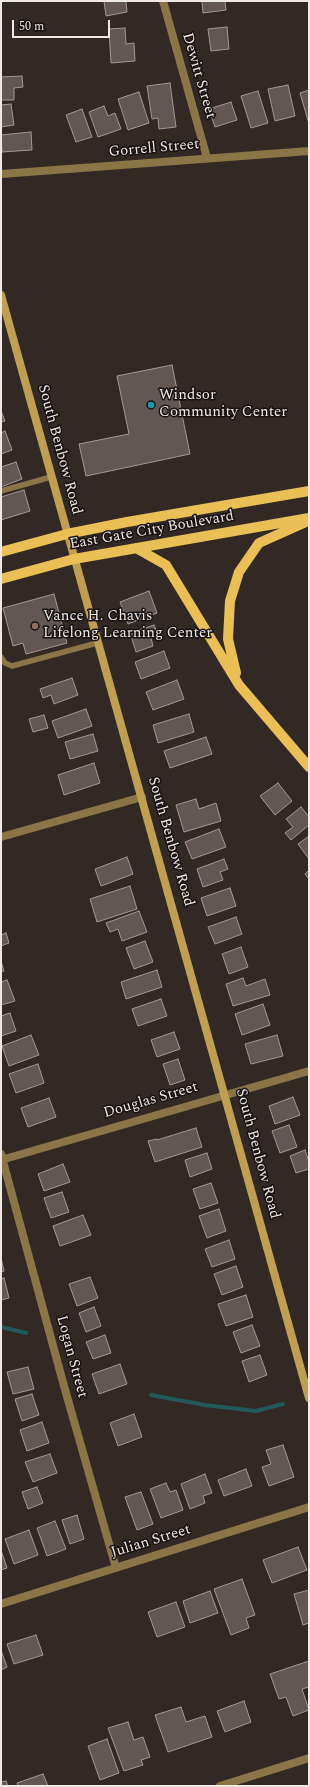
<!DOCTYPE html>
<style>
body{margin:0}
#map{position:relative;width:310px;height:1787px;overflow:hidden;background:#322925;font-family:Spectral,serif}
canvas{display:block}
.frame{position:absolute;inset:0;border:2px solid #efe9e6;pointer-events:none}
.scale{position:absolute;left:12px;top:20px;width:98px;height:18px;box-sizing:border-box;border:2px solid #efe9e6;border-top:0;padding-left:5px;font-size:12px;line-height:14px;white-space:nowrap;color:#efe9e6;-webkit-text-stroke:3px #171211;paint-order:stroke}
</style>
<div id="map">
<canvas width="310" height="1787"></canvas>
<div class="frame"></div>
<div class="scale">50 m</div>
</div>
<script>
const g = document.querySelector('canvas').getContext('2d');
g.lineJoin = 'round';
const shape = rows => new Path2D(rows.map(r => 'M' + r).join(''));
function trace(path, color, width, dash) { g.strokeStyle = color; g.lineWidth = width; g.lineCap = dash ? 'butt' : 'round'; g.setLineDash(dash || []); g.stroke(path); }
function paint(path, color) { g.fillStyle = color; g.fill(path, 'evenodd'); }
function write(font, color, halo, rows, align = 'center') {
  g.font = font + ' Spectral,serif'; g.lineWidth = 3; g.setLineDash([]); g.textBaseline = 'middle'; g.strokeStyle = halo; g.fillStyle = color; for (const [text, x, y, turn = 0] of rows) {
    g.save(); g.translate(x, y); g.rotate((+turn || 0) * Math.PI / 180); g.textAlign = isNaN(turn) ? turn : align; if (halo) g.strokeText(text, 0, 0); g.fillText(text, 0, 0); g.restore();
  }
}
const stream = shape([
 [1,1327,26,1333],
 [151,1395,205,1405,256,1411,283,1404]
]);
const building = shape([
 [104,1,126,1,127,12,106,16,104,1],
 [202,1,225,1,226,10,203,13,202,1],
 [227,27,229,49,211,51,208,29,227,27],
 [125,28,126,44,134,43,135,61,111,63,109,29,125,28],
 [22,76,23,87,14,88,14,100,1,100,1,77,22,76],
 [170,83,176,127,159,129,158,118,152,119,147,86,170,83],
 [288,85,295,116,275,121,268,89,288,85],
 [309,90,309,124,300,93,309,90],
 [258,91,268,123,251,128,241,96,258,91],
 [139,92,149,123,128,130,118,99,139,92],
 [231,102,237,120,215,127,209,109,231,102],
 [11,104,14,125,1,127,1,105,11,104],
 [104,106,108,116,115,113,121,129,98,137,89,112,104,106],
 [82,109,92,137,76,142,66,115,82,109],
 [31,132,32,150,2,152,1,135,31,132],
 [172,365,190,454,86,476,79,444,129,434,117,376,172,365],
 [1,411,5,421,1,422,1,411],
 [5,431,12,450,1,454,1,433,5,431],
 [16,462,22,479,1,487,1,467,16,462],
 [24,490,30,511,1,520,1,497,24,490],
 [149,591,157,613,128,624,120,602,149,591],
 [54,594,67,643,26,654,23,643,13,646,3,608,54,594],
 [154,625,158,635,151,638,153,646,136,652,130,633,154,625],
 [164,651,170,668,141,679,135,662,164,651],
 [72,678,78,695,54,704,51,695,43,698,40,689,72,678],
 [177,680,184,699,153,710,146,692,177,680],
 [86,709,92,726,58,738,52,721,86,709],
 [189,714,194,732,158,743,153,725,189,714],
 [44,715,48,728,33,732,29,719,44,715],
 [93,734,98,751,70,759,65,742,93,734],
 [206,737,212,754,170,768,164,751,206,737],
 [94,763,100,783,64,795,58,775,94,763],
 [278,783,292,801,275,815,260,796,278,783],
 [196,799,199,809,216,803,221,821,184,832,176,805,196,799],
 [301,807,309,817,309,825,291,840,285,833,293,827,286,819,301,807],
 [219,829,226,847,192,859,185,842,219,829],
 [309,836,309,859,298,844,309,836],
 [127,857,133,874,101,886,95,869,127,857],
 [224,859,228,869,220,872,223,880,203,887,197,869,224,859],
 [309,870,309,879,305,874,309,870],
 [130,886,137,909,97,922,90,899,130,886],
 [230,888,236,906,207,916,201,898,230,888],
 [139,911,147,932,122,941,118,929,110,932,106,923,139,911],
 [236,917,242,934,215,944,208,927,236,917],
 [6,933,9,943,1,946,1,935,6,933],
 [145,941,153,962,134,969,126,948,145,941],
 [241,947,248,967,229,974,222,954,241,947],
 [1,961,4,971,1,972,1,961],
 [157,970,162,987,126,999,121,982,157,970],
 [243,978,246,986,265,979,270,995,233,1006,226,984,243,978],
 [7,980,15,1001,1,1005,1,982,7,980],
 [161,999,167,1016,138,1026,132,1009,161,999],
 [263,1004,270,1025,242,1035,235,1014,263,1004],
 [10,1013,16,1031,1,1036,1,1016,10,1013],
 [174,1032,180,1049,157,1057,151,1040,174,1032],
 [31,1035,39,1055,9,1066,2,1046,31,1035],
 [277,1035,283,1056,251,1064,245,1044,277,1035],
 [178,1059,185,1080,170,1085,163,1064,178,1059],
 [38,1064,44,1083,16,1093,9,1074,38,1064],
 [293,1097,300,1115,275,1124,269,1106,293,1097],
 [49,1098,56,1117,28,1127,21,1108,49,1098],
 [289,1125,297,1147,280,1153,272,1131,289,1125],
 [196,1128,202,1147,155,1162,148,1141,157,1139,157,1140,196,1128],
 [305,1150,309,1162,309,1169,296,1173,290,1156,305,1150],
 [207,1153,212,1169,190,1177,185,1160,207,1153],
 [63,1164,70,1182,44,1191,38,1174,63,1164],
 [211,1183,218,1203,200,1209,193,1189,211,1183],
 [62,1192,69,1212,51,1218,44,1198,62,1192],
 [219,1209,226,1231,207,1238,199,1216,219,1209],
 [83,1215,91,1235,60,1246,53,1226,83,1215],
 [229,1240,235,1259,212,1267,205,1249,229,1240],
 [1,1258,4,1271,1,1272,1,1258],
 [236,1266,243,1287,222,1295,214,1274,236,1266],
 [90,1277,98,1298,77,1306,69,1284,90,1277],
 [4,1278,9,1298,1,1300,1,1279,4,1278],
 [246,1295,253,1317,226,1326,218,1304,246,1295],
 [94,1307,101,1326,86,1332,79,1313,94,1307],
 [252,1325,260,1346,241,1353,233,1332,252,1325],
 [105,1335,111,1353,93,1359,86,1342,105,1335],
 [260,1355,267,1375,249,1382,242,1361,260,1355],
 [120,1364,127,1384,99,1394,92,1374,120,1364],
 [28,1367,34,1389,13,1394,7,1372,28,1367],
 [32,1394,39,1415,22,1421,15,1399,32,1394],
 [134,1414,142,1437,118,1446,110,1423,134,1414],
 [42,1422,49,1443,27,1451,20,1430,42,1422],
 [283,1445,294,1477,269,1486,262,1467,271,1464,266,1450,283,1445],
 [50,1454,57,1473,33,1482,25,1462,50,1454],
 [246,1469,252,1486,224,1496,218,1480,246,1469],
 [205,1474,212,1493,203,1496,205,1503,190,1509,181,1484,205,1474],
 [166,1483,170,1492,176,1490,183,1510,161,1518,150,1489,166,1483],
 [37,1487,43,1503,28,1509,22,1492,37,1487],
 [141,1492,153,1524,137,1530,125,1497,141,1492],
 [77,1515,84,1539,70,1544,62,1520,77,1515],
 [55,1521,66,1549,47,1556,37,1528,55,1521],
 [29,1530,38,1555,14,1564,5,1539,29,1530],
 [298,1547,307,1570,272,1583,263,1560,298,1547],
 [1,1550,7,1568,1,1570,1,1550],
 [242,1579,255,1615,246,1618,249,1628,231,1635,214,1589,242,1579],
 [309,1590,309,1623,303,1625,294,1594,309,1590],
 [210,1591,218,1613,190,1623,183,1601,210,1591],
 [176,1602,185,1627,157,1637,148,1612,176,1602],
 [36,1635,43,1655,14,1664,7,1644,36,1635],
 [1,1650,7,1667,1,1670,1,1650],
 [309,1661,309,1687,302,1689,309,1710,293,1716,286,1697,279,1699,270,1674,309,1661],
 [244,1701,251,1722,225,1732,217,1711,244,1701],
 [181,1707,186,1722,205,1716,212,1737,168,1752,155,1715,181,1707],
 [128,1722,134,1740,143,1737,150,1757,141,1760,143,1765,124,1771,108,1728,128,1722],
 [107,1739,119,1773,100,1780,88,1746,107,1739],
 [43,1774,48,1786,18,1786,17,1783,43,1774],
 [6,1781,8,1786,1,1786,1,1782,6,1781]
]);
const lane = shape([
 [1,491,51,477],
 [1,657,5,663,12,666,97,643]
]);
const street = shape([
 [163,1,207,158],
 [1,174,309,151],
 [1,837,142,797],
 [1,1154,64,1386,116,1568],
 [1,1160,309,1071],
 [1,1604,309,1507],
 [220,1786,309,1758]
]);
const secondary = shape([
 [1,295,309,1398]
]);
const primary = shape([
 [136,548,166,565,239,685,309,767],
 [1,552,67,534,127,522,309,491],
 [1,579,74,559,309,518],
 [236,673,228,639,230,601,239,572,259,543,306,522]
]);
const markers = [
 [151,405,4,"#0f9aa8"],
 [35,626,4,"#8d6e63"]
];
const streetNames = [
 ["Dewitt Street",198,76,74],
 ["Gorrell Street",154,149,-5],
 ["South Benbow Road",59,450,75],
 ["East Gate City Boulevard",152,531,-10],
 ["South Benbow Road",170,842,74],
 ["Douglas Street",151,1101,-16],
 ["South Benbow Road",257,1154,75],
 ["Logan Street",71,1357,75],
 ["Julian Street",151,1542,-17]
];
const poiNames = [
 ["Windsor",159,396],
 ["Community Center",159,413],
 ["Vance H. Chavis",43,617],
 ["Lifelong Learning Center",43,634]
];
trace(stream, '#22595b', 4);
paint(building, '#625753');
trace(building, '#a49894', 1);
trace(lane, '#897546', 5.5);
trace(street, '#897546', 8);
trace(secondary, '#c09f50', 8);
trace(primary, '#eabf55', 10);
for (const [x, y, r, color] of markers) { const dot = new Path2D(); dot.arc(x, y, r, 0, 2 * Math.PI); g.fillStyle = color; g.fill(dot); trace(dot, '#171211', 1.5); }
write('15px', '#efe9e6', '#171211', streetNames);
write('15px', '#efe9e6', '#171211', poiNames, 'left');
</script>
